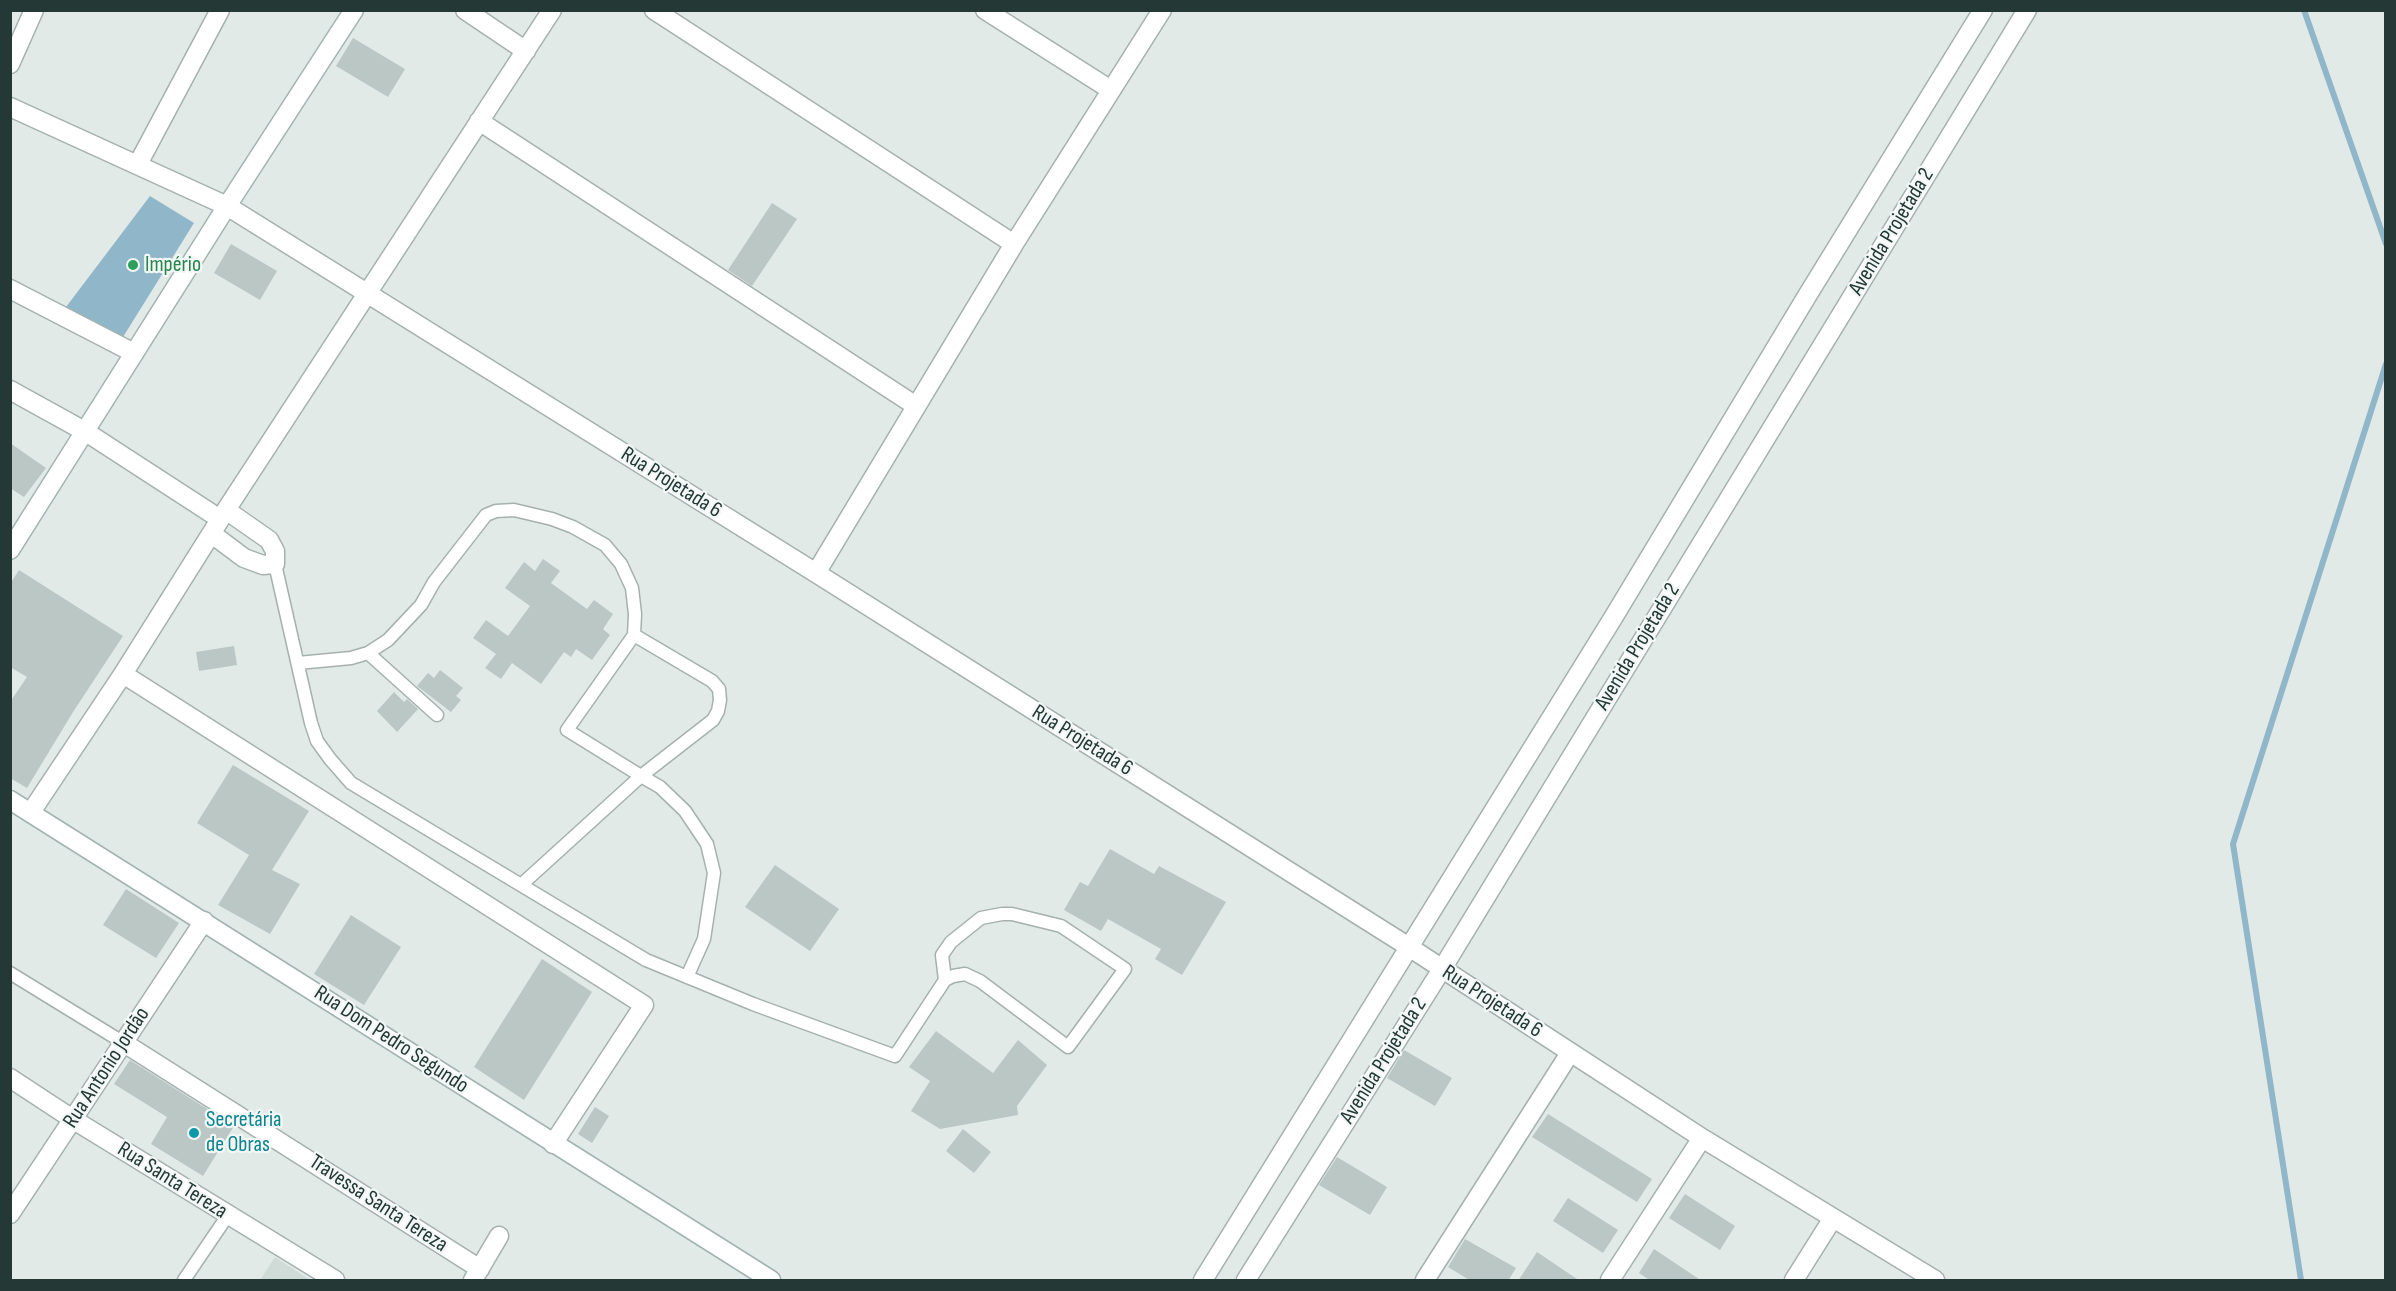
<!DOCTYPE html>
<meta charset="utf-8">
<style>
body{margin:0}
#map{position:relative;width:2396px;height:1291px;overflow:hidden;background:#e2eae8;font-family:"Sofia Sans Condensed",sans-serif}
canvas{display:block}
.frame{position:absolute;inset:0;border:12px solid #243936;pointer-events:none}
</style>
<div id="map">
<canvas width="2396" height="1291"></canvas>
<div class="frame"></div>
</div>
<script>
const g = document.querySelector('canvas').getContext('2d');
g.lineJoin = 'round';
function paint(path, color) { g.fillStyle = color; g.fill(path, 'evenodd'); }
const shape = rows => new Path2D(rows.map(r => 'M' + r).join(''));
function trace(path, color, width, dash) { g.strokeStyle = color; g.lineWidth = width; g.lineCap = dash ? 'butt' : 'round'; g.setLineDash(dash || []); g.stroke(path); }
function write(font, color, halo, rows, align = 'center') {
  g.font = font + ' "Sofia Sans Condensed",sans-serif'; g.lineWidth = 4.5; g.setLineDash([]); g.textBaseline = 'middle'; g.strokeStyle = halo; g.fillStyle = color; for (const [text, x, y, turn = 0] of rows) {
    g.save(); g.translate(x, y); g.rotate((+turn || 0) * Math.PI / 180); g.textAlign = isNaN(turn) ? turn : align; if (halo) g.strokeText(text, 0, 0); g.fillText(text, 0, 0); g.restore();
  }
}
const built = shape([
 [275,1257,310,1280,260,1280]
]);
const water = shape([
 [150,196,194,223,123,337,66,307]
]);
const stream = shape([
 [2304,10,2386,244],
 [2301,1280,2233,844,2386,364]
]);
const building = shape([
 [353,38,405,69,388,97,336,66],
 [772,203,797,219,752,286,728,270],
 [231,244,277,271,260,300,214,273],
 [10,443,46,468,24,497,10,488],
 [543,559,560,571,551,583,587,609,594,600,613,614,603,629,610,635,592,660,576,649,571,657,564,652,541,684,512,663,501,679,485,668,496,654,473,638,486,620,508,636,530,606,505,588,524,562,535,571],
 [19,570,123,636,73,712,27,788,10,778,10,702,27,677,10,667,10,584],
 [234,646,237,665,199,671,196,652],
 [440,670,463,688,456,696,461,700,451,712,417,686,428,673,434,678],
 [394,692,404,702,407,699,418,709,397,732,377,711],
 [233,765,309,811,272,870,300,884,270,934,218,905,249,855,197,823],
 [1110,849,1154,874,1159,866,1226,902,1182,975,1155,959,1161,949,1108,919,1101,931,1064,910,1080,882,1088,886],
 [775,865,839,909,810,951,745,907],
 [126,889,179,923,156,958,103,925],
 [351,915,401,947,364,1005,314,974],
 [542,959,592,992,524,1100,474,1067],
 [936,1031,993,1073,1018,1040,1047,1065,1017,1106,1018,1115,940,1129,911,1111,930,1081,909,1067],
 [1404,1050,1452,1078,1435,1106,1387,1078],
 [130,1060,234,1126,203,1176,151,1144,167,1117,114,1084],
 [595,1107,609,1116,592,1143,578,1134],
 [1548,1114,1652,1179,1637,1202,1532,1137],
 [963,1129,991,1152,974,1173,946,1151],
 [1337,1157,1387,1187,1370,1215,1319,1185],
 [1685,1194,1735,1226,1720,1250,1669,1218],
 [1568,1198,1618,1230,1603,1253,1553,1221],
 [1465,1239,1516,1268,1508,1281,1471,1281,1448,1267],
 [1654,1249,1702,1281,1651,1281,1639,1273],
 [1537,1252,1580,1281,1518,1281]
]);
const lane = shape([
 [275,564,311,723,317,741,330,759,351,783,646,960,753,1004,895,1056,945,980,953,976,965,974,980,981,1068,1047,1125,969,1061,926,1012,914,1002,914,981,918,951,942,942,955,945,980],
 [368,653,437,715],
 [298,663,351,658,368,653,388,640,421,605,434,582,486,515,496,511,514,510,552,519,573,527,605,545,621,564,632,588,635,614,634,635,567,730,641,776,713,720,718,711,720,700,719,689,712,681,634,635],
 [521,885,641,776,660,787,685,811,707,844,714,873,704,939,687,977],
 [10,973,124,1043],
 [184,1280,228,1215]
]);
const street = shape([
 [465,10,526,51],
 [654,10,1014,244],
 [985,10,1111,90],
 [10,64,34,10],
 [10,107,227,206,816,573,1409,947,1702,1138,1935,1280],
 [479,121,916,406],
 [138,164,220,10],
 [10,289,134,353],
 [10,390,86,432,220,519],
 [212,534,244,558,263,565,275,564,275,551,269,540,226,510],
 [816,573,1014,244,1162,10],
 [123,674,644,1005,553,1144],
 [31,812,123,674,226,510,552,10],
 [124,1043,480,1269],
 [10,1078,74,1120,335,1280],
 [10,1214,204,921],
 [473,1280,499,1236],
 [1203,1280,1613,618,1807,296,1983,10],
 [1246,1280,1442,969,2027,10],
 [1425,1280,1570,1053],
 [1610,1280,1702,1138],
 [1794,1280,1833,1218]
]);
const secondary = shape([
 [10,550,227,206,354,10],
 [10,800,771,1280]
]);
const markers = [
 [133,265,6,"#2e9e5b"],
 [194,1133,6,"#0f9aa8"]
];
const streetNames = [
 ["Avenida Projetada 2",1892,232,-59],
 ["Rua Projetada 6",671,483,32],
 ["Avenida Projetada 2",1638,647,-59],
 ["Rua Projetada 6",1082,741,32],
 ["Rua Projetada 6",1492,1002,33],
 ["Rua Dom Pedro Segundo",391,1040,33],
 ["Avenida Projetada 2",1384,1061,-58],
 ["Rua Antonio Jordão",107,1068,-57],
 ["Rua Santa Tereza",172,1181,32],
 ["Travessa Santa Tereza",378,1204,33]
];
const leisureNames = [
 ["Império",145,265]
];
const cultureNames = [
 ["Secretária",206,1120],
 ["de Obras",206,1145]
];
paint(built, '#d0dad7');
paint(water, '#90b7c9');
trace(stream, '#90b7c9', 6);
paint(building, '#bac7c4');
trace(lane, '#a5b1af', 15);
trace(street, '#a5b1af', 21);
trace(secondary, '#a2b4b1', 21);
trace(lane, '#fff', 12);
trace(street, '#fff', 18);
trace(secondary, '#fff', 18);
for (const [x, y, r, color] of markers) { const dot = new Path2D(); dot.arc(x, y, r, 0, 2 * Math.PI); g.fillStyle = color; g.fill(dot); trace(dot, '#f2f7f5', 2); }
write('22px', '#243936', '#f2f7f5', streetNames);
write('22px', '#27864d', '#f2f7f5', leisureNames, 'left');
write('22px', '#0d838f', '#f2f7f5', cultureNames, 'left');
</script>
